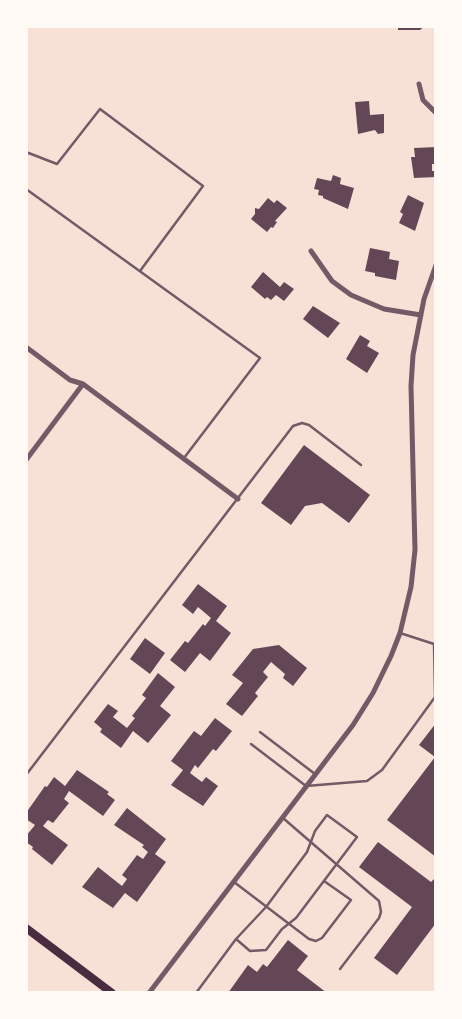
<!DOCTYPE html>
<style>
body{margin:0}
#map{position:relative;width:462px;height:1019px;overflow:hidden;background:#f7e1d7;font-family:Barlow,sans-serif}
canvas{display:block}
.frame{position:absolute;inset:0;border:28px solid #fffaf5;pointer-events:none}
</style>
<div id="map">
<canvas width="462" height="1019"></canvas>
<div class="frame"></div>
</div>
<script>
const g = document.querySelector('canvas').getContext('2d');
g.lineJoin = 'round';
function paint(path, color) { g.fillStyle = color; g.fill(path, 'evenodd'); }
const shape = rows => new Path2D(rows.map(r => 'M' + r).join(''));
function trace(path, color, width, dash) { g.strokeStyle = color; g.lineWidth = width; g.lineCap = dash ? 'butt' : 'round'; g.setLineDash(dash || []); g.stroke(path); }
const building = shape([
 [398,26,425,26,420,30,398,30],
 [369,101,370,115,384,114,384,133,378,134,375,130,358,134,355,102],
 [436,147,436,157,434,157,434,164,432,164,432,171,436,171,436,177,414,178,411,157,415,157,414,148],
 [333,175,341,178,340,184,354,188,348,209,323,198,323,196,318,195,319,190,314,189,317,178,331,181],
 [408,195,424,203,415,231,399,223,403,214,400,212],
 [268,198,274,203,277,200,287,208,275,221,277,222,273,228,271,227,267,232,251,219,255,214,255,208,259,209],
 [370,248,390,252,389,259,399,261,396,280,375,276,375,273,365,271],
 [263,272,280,287,284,282,294,289,284,301,276,295,271,300,267,297,265,299,251,287],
 [313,306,340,323,328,338,303,319],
 [360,335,370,341,367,346,379,353,367,373,346,359],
 [304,445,370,495,349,523,322,503,305,506,291,525,261,503],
 [198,584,227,606,216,621,231,633,210,661,200,653,185,672,170,660,185,641,188,643,203,624,205,626,211,618,198,607,193,614,182,605],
 [145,638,165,653,150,674,130,659],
 [279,645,307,668,293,686,283,678,285,674,271,662,263,672,268,677,255,693,258,696,242,716,226,704,243,683,232,675,253,649],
 [158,673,175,687,160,706,171,715,148,743,133,731,121,748,100,732,102,729,94,722,108,704,118,711,113,717,127,728,135,718,132,716,146,698,142,695],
 [215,718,232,731,216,751,213,749,198,768,195,765,190,773,202,782,206,777,218,786,203,806,171,785,183,770,171,761,194,731,201,736],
 [436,723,436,857,387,820,435,757,419,745],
 [77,770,109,792,107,794,115,800,103,816,69,791,64,799,69,803,53,823,48,820,43,826,68,845,52,865,32,849,33,847,26,842,26,836,35,825,26,819,26,813,45,786,47,787,54,777,65,786],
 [127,808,166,839,155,854,166,862,137,902,125,893,113,908,82,887,98,867,122,886,127,879,122,875,137,855,143,859,148,852,142,847,144,845,114,825],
 [378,842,431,882,436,877,436,923,397,975,374,958,412,907,359,867],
 [288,940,308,956,297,970,327,993,228,993,248,965,257,972,263,964,267,967]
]);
const service = shape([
 [26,152,57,164,100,109,203,186,140,271],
 [26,189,260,358,184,458],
 [400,633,434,644],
 [260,732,315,774],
 [251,744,306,786,367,781,382,770,435,697,434,644],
 [26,775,293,426,302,423,309,425,361,465],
 [283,818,379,901,381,912,379,918,340,969],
 [234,882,309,939,316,941,322,938,351,900,324,881],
 [196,993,236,939,266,907,307,852,315,831,327,815,357,837,296,918,282,929,266,950,250,951,236,939]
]);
const minor = shape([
 [419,84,423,100,436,113],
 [311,251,332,281,351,295,384,309,421,315],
 [26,347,70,380,83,384,238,499],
 [26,460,83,384],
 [149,993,353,725,373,693,391,656,400,633,411,587,415,550,411,386,413,355,424,299,436,265]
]);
const primary = shape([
 [26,928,112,993]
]);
paint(building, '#644757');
trace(service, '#755966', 2.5);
trace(minor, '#755966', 5);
trace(primary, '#4a2c40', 8);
</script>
